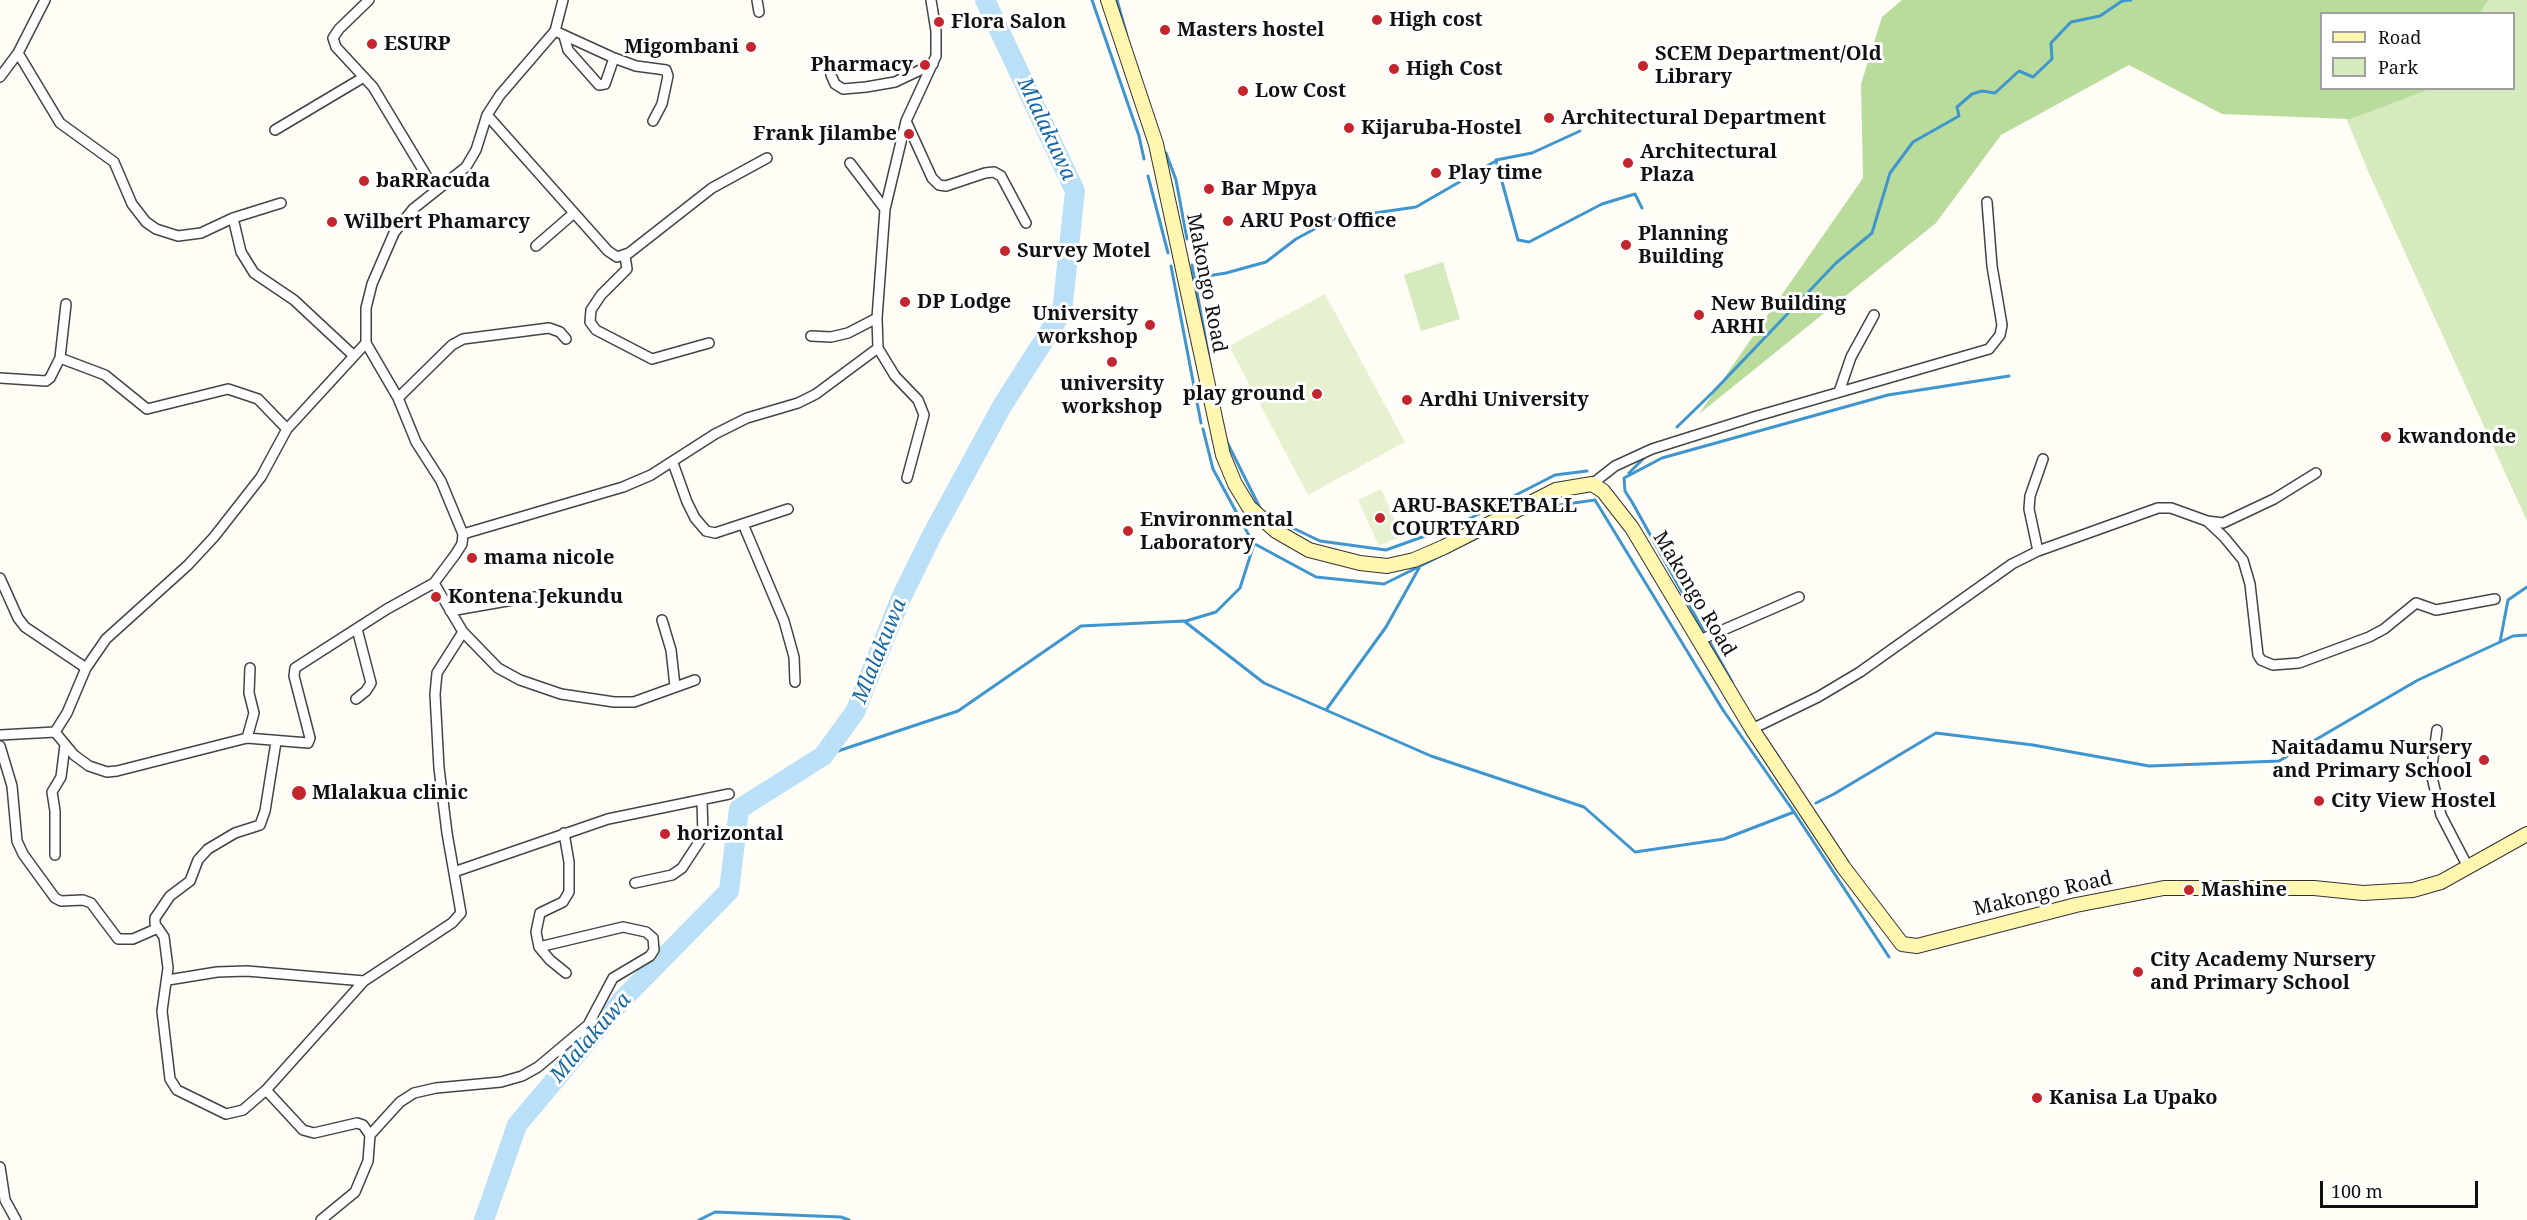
<!DOCTYPE html>
<style>
body{margin:0}
#map{position:relative;width:2527px;height:1220px;overflow:hidden;background:#fffdf5;font-family:"Noto Serif",serif}
canvas{display:block}
.legend{position:absolute;left:2320px;top:12px;width:195px;height:78px;box-sizing:border-box;background:#fff;border:2px solid #a0a0a0;margin:0;padding:8px 10px;list-style:none;font-size:18px;color:#111}
.legend li{display:flex;align-items:center;gap:12px;height:30px}
.legend b{width:30px;border:2px solid #a0a0a0}
.scale{position:absolute;left:2320px;top:1181px;width:158px;height:27px;box-sizing:border-box;border:3px solid #111;border-top:0;padding-left:8px;font-size:18px;line-height:21px;white-space:nowrap;color:#111;-webkit-text-stroke:4px #fff;paint-order:stroke}
</style>
<div id="map">
<canvas width="2527" height="1220"></canvas>
<ul class="legend">
<li><b style="height:8px;background:#fff6b0"></b>Road</li>
<li><b style="height:16px;background:#d5ebbd"></b>Park</li>
</ul>
<div class="scale">100 m</div>
</div>
<script>
const g = document.querySelector('canvas').getContext('2d');
g.lineJoin = 'round';
function paint(path, color) { g.fillStyle = color; g.fill(path, 'evenodd'); }
const shape = rows => new Path2D(rows.map(r => 'M' + r).join(''));
function trace(path, color, width, dash) { g.strokeStyle = color; g.lineWidth = width; g.lineCap = dash ? 'butt' : 'round'; g.setLineDash(dash || []); g.stroke(path); }
function write(font, color, halo, rows, align = 'center') {
  g.font = font + ' "Noto Serif",serif'; g.lineWidth = 6; g.setLineDash([]); g.textBaseline = 'middle'; g.strokeStyle = halo; g.fillStyle = color; for (const [text, x, y, turn = 0] of rows) {
    g.save(); g.translate(x, y); g.rotate((+turn || 0) * Math.PI / 180); g.textAlign = isNaN(turn) ? turn : align; if (halo) g.strokeText(text, 0, 0); g.fillText(text, 0, 0); g.restore();
  }
}
const green = shape([
 [2299,0,2527,0,2527,521,2368,171,2334,89,2514,88,2514,14,2322,14],
 [1443,262,1460,319,1421,331,1404,275]
]);
const forest = shape([
 [1902,0,2488,0,2480,13,2322,14,2322,88,2430,89,2350,119,2222,114,2129,65,2001,135,1936,223,1699,414,1863,178,1861,84,1882,17]
]);
const pitch = shape([
 [1325,294,1405,442,1308,495,1229,346],
 [1381,489,1402,536,1379,546,1358,500]
]);
const stream = shape([
 [1092,0,1139,136,1144,159],
 [1117,0,1127,36],
 [1580,131,1532,153,1496,160,1518,240,1529,242,1602,204,1635,194,1642,208],
 [1166,153,1176,180,1187,239],
 [1148,176,1168,253],
 [1192,265,1211,369],
 [1171,266,1201,423],
 [1195,278,1226,273,1266,262,1296,239,1333,219,1416,207,1494,162],
 [1677,427,1713,392,1836,263,1872,233,1890,173,1913,142,1959,116,1957,107,1972,94,1982,91,1995,93,2019,71,2033,77,2052,59,2051,43,2071,22,2100,16,2122,1,2131,0],
 [1203,429,1213,469,1253,543,1316,577,1384,584,1499,527],
 [1226,440,1262,512],
 [1629,473,1646,456],
 [1624,478,1662,458,1888,395,2009,376],
 [1624,478,1625,491,1632,502,1732,682],
 [1531,509,1595,500,1723,710,1794,812,1889,957],
 [1270,517,1320,541,1386,550,1461,523,1555,475,1587,471],
 [1186,621,1216,612,1240,588,1254,544],
 [2500,642,2508,600,2527,587],
 [1326,710,1386,627,1419,568],
 [1775,752,1779,758],
 [823,756,958,711,1081,626,1184,621,1264,683,1431,756,1584,807,1635,852,1724,839,1794,812],
 [1816,803,1834,794,1936,733,2033,745,2149,766,2279,761,2418,680,2513,636,2527,635],
 [699,1220,715,1212,841,1217,849,1220]
]);
const river = shape([
 [484,1220,517,1125,622,1000,729,891,739,809,823,756,855,712,901,598,932,535,1002,406,1062,312,1075,191,985,0]
]);
const street = shape([
 [369,0,339,29,333,38,336,47,373,87,435,190],
 [757,0,759,12],
 [555,31,614,58,636,66,666,70,668,76,662,104,653,121],
 [564,36,568,50,599,85,605,84,614,58],
 [18,53,60,123,114,162,132,204,146,222,156,229,178,236,201,233,233,218,281,203],
 [831,75,835,84,843,89,866,87,895,82,933,64],
 [0,77,18,53,45,0],
 [487,115,608,251,617,257,629,253,712,188,767,158],
 [906,121,932,178,939,185,946,186,985,173,994,172,1001,176,1026,223],
 [275,130,364,77],
 [850,163,885,209],
 [233,218,241,252,254,273,294,300,353,355],
 [536,246,574,213],
 [625,256,627,269,601,295,591,310,590,322,596,330,652,359,709,343],
 [811,336,831,337,848,333,877,318],
 [366,343,287,429,261,477,214,537,188,565,106,639,86,668,67,713,55,732,74,755,89,766,107,772,117,771,247,738,308,743,310,738,294,676,295,668,387,609,434,583,455,555,462,544,463,534,441,481,416,442,398,398,366,343,366,308,372,284,394,233,413,209,466,167,476,150,487,115,500,95,555,31,563,0],
 [878,348,895,376,918,400,924,415,907,478],
 [60,358,105,375,147,409,228,389,258,399,287,429],
 [0,378,46,381,50,378,60,358,66,304],
 [1839,392,1851,357,1874,315],
 [398,398,452,345,463,339,549,328,560,332,566,339],
 [673,463,687,502,695,518,706,531,715,533,788,509],
 [1592,484,1615,466,1652,449,1757,416,1989,349,2000,335,2002,325,1992,266,1987,202],
 [2207,521,2224,537,2243,560,2250,584,2258,655,2261,660,2273,665,2299,663,2369,637,2384,629,2416,603,2436,610,2495,599],
 [743,524,784,621,794,657,795,682],
 [463,534,623,487,651,475,715,434,747,418,798,403,816,394,878,348,877,318,885,209,906,121,936,56,936,31,931,0],
 [2038,551,2029,509,2030,496,2043,459],
 [0,578,18,618,25,627,86,668],
 [434,583,463,632,498,668,520,680,561,694,614,702,634,702,695,680],
 [450,611,530,597,552,597],
 [662,620,671,650,675,686],
 [1700,640,1799,597],
 [356,699,366,691,371,683,357,629],
 [1752,729,1818,697,1860,672,2012,564,2038,551,2158,508,2171,508,2207,521,2223,523,2274,499,2316,473],
 [2437,730,2431,773,2441,815,2468,867],
 [0,735,55,732],
 [247,738,254,713,249,693,250,668],
 [276,742,265,811,260,825,235,833,208,849,198,860,190,881,170,896,155,918,155,924,164,937,168,968,162,1011,170,1079,177,1090,226,1114,243,1110,266,1090,364,981,452,923,461,913,447,833,439,768,435,694,437,673,463,632],
 [0,746,12,786,17,841,23,854,55,898,61,901,83,900,91,903,118,939,133,939,158,928],
 [55,855,55,811,52,792,61,777,65,745],
 [454,872,608,819,729,794],
 [635,883,672,875,682,868,703,836,702,800],
 [539,947,550,960,566,973],
 [168,980,217,972,247,971,364,981],
 [266,1090,303,1130,314,1133,357,1123,363,1125,370,1135],
 [0,1167,5,1200,16,1220],
 [321,1220,355,1192,368,1161,370,1135,400,1102,414,1093,436,1088,501,1082,522,1076,538,1067,588,1025,613,978,650,956,654,950,653,938,646,932,623,927,539,947,536,932,540,913,563,902,569,892,569,862,564,833]
]);
const secondary = shape([
 [1108,0,1156,144,1223,455,1235,484,1249,507,1276,531,1309,550,1360,563,1387,566,1414,560,1444,547,1556,490,1592,484,1603,491,1632,528,1752,729,1844,868,1902,944,1917,946,2076,905,2164,888,2314,888,2363,893,2413,890,2441,882,2527,834]
]);
const markers = [
 [1377,20,6,"#c4262e"],
 [939,22,6,"#c4262e"],
 [1165,30,6,"#c4262e"],
 [372,44,6,"#c4262e"],
 [751,47,6,"#c4262e"],
 [925,65,6,"#c4262e"],
 [1643,66,6,"#c4262e"],
 [1394,69,6,"#c4262e"],
 [1243,91,6,"#c4262e"],
 [1549,118,6,"#c4262e"],
 [1349,128,6,"#c4262e"],
 [909,134,6,"#c4262e"],
 [1628,163,6,"#c4262e"],
 [1436,173,6,"#c4262e"],
 [364,181,6,"#c4262e"],
 [1209,189,6,"#c4262e"],
 [1228,221,6,"#c4262e"],
 [332,222,6,"#c4262e"],
 [1626,245,6,"#c4262e"],
 [1005,251,6,"#c4262e"],
 [905,302,6,"#c4262e"],
 [1699,315,6,"#c4262e"],
 [1150,325,6,"#c4262e"],
 [1112,362,6,"#c4262e"],
 [1317,394,6,"#c4262e"],
 [1407,400,6,"#c4262e"],
 [2386,437,6,"#c4262e"],
 [1380,518,6,"#c4262e"],
 [1128,531,6,"#c4262e"],
 [472,558,6,"#c4262e"],
 [436,597,6,"#c4262e"],
 [2484,760,6,"#c4262e"],
 [299,793,8,"#c4262e"],
 [2319,801,6,"#c4262e"],
 [665,834,6,"#c4262e"],
 [2189,890,6,"#c4262e"],
 [2138,972,6,"#c4262e"],
 [2037,1098,6,"#c4262e"]
];
const poiNames = [
 ["High cost",1389,20],
 ["Flora Salon",951,22],
 ["Masters hostel",1177,30],
 ["ESURP",384,44],
 ["Migombani",739,47,"right"],
 ["SCEM Department/Old",1655,54],
 ["Library",1655,77],
 ["Pharmacy",913,65,"right"],
 ["High Cost",1406,69],
 ["Low Cost",1255,91],
 ["Architectural Department",1561,118],
 ["Kijaruba-Hostel",1361,128],
 ["Frank Jilambe",897,134,"right"],
 ["Architectural",1640,152],
 ["Plaza",1640,175],
 ["Play time",1448,173],
 ["baRRacuda",376,181],
 ["Bar Mpya",1221,189],
 ["ARU Post Office",1240,221],
 ["Wilbert Phamarcy",344,222],
 ["Planning",1638,234],
 ["Building",1638,257],
 ["Survey Motel",1017,251],
 ["DP Lodge",917,302],
 ["New Building",1711,304],
 ["ARHI",1711,327],
 ["University",1138,314,"right"],
 ["workshop",1138,337,"right"],
 ["university",1112,384,"center"],
 ["workshop",1112,407,"center"],
 ["play ground",1305,394,"right"],
 ["Ardhi University",1419,400],
 ["kwandonde",2398,437],
 ["ARU-BASKETBALL",1392,506],
 ["COURTYARD",1392,529],
 ["Environmental",1140,520],
 ["Laboratory",1140,543],
 ["mama nicole",484,558],
 ["Kontena Jekundu",448,597],
 ["Naitadamu Nursery",2472,748,"right"],
 ["and Primary School",2472,771,"right"],
 ["Mlalakua clinic",312,793],
 ["City View Hostel",2331,801],
 ["horizontal",677,834],
 ["Mashine",2201,890],
 ["City Academy Nursery",2150,960],
 ["and Primary School",2150,983],
 ["Kanisa La Upako",2049,1098]
];
const streetNames = [
 ["Makongo Road",1206,283,79],
 ["Makongo Road",1694,594,59],
 ["Makongo Road",2043,894,-13]
];
const waterNames = [
 ["Mlalakuwa",1046,129,65],
 ["Mlalakuwa",880,651,-68],
 ["Mlalakuwa",591,1038,-49]
];
paint(green, '#d5ebbd');
paint(forest, '#b9dc9c');
paint(pitch, '#e6f2cf');
trace(stream, '#3f96cf', 3);
trace(river, '#b9e0f7', 20);
trace(street, '#444', 12);
trace(secondary, '#333', 16);
trace(street, '#fff', 9);
trace(secondary, '#fff6b0', 14);
for (const [x, y, r, color] of markers) { const dot = new Path2D(); dot.arc(x, y, r, 0, 2 * Math.PI); g.fillStyle = color; g.fill(dot); trace(dot, '#fff', 2); }
write('bold 20px', '#111', '#fff', poiNames, 'left');
write('20px', '#111', '#fff', streetNames);
write('italic 21px', '#1768a6', '#fff', waterNames);
</script>
